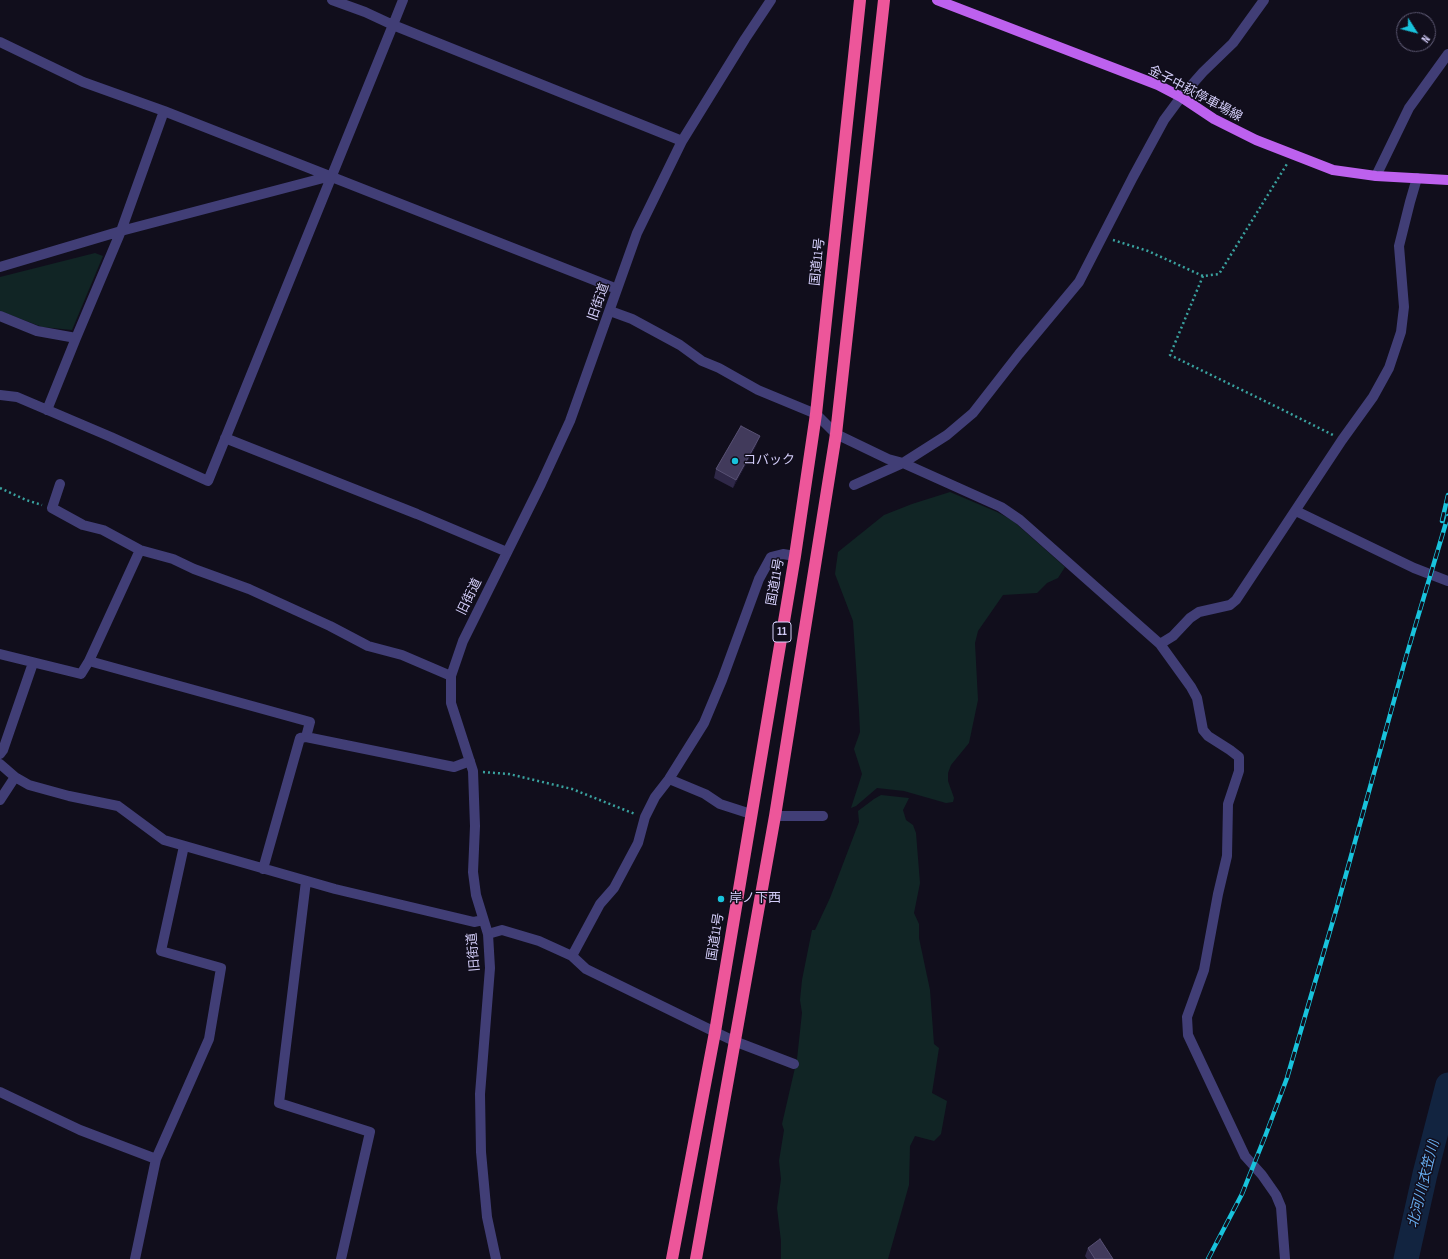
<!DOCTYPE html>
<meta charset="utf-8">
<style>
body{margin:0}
#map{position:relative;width:1448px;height:1259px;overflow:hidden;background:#110e1c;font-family:"Sofia Sans Condensed",sans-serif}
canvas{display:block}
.north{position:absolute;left:1396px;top:12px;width:40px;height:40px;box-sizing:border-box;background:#110e1c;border:1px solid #5f5b75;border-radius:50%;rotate:126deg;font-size:11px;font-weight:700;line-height:16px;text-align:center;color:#d4cefa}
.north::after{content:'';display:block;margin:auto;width:14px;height:18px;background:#18c3dc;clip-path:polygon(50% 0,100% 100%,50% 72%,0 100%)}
</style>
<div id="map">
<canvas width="1448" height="1259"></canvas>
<div class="north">N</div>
</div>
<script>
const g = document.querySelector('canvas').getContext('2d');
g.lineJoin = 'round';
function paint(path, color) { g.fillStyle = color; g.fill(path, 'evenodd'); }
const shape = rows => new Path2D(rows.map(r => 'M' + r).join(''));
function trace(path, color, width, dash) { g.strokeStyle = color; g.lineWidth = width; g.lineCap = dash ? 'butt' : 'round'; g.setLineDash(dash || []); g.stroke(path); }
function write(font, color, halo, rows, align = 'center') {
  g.font = font + ' "Sofia Sans Condensed","Noto Sans JP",sans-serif'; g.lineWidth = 3; g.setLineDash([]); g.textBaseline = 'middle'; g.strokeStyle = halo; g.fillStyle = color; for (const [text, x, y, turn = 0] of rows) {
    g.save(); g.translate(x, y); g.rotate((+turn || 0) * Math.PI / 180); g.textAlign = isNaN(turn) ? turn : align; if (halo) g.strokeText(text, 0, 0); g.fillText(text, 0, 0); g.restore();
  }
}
const green = shape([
 [95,253,103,256,72,330,42,327,0,311,0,277],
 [950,492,997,512,1012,520,1065,567,1058,578,1047,583,1037,593,1003,595,978,631,975,643,978,700,969,743,951,765,948,773,948,781,954,798,953,802,946,803,904,791,877,788,856,806,851,808,862,774,854,749,860,732,859,711,853,621,835,574,838,552,884,515,912,504],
 [881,795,909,798,903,810,906,820,913,825,916,833,920,883,914,913,919,924,919,938,930,990,934,1044,939,1048,932,1093,947,1101,941,1134,934,1141,915,1136,910,1146,909,1185,888,1259,781,1259,781,1241,777,1208,781,1179,779,1161,784,1130,782,1124,797,1059,802,1013,800,1000,802,980,812,930,815,930,830,898,859,822,858,811,874,799]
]);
const river = shape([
 [1406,1259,1425,1174,1448,1085]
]);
const path = shape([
 [1113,240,1148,251,1203,276,1219,274,1287,164],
 [1203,276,1170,355,1279,408,1333,435],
 [0,488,26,500,42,505],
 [483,772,509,774,572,789,635,814]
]);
const minor = shape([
 [403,0,393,25,682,141],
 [0,42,83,82,164,111,617,289],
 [1376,176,1409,108,1448,54],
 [0,267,121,231,331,176],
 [610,311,632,319,680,345,702,361,719,368,758,390,816,414,836,434,888,459,903,463,1001,507,1020,520,1160,644,1191,687,1197,698,1203,730,1208,736,1230,750,1239,757,1239,771,1228,804,1227,856,1218,894,1204,970,1187,1017,1188,1035,1245,1156,1262,1175,1276,1195,1281,1207,1285,1259],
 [0,316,37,331,76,338],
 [0,395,17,397,111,437,208,481,393,25,365,12,332,0],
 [47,410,76,338,121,231,164,111],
 [225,438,417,514,507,552],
 [60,484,52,508,83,525,103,530,140,550,173,559,194,569,249,589,330,626,368,646,402,655,451,676],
 [854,485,903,463,947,435,973,413,1019,354,1079,282,1133,177,1164,120,1181,97,1203,72,1233,43,1264,0],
 [1296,511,1414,568,1448,581],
 [140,550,89,661,310,722,306,737,454,767,470,761],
 [1160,644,1173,636,1190,618,1199,612,1230,605,1236,600,1342,440,1373,397,1389,368,1401,332,1404,307,1399,246,1410,202,1417,178],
 [0,654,81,674,89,661],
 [0,754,3,750,33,663],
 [0,764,15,777,29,785,69,796,118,806,164,840,335,889,474,922,483,920],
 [669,779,705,794,720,804,751,814],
 [0,800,15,777],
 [775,816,823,816],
 [263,869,300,738,306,737],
 [306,881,279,1103,370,1132,341,1259],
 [488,934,502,930,539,941,572,956,586,969,715,1032,734,1041,794,1064],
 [572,956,600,904,614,888,638,843,645,817,655,797,669,779,704,723,722,680,759,579,771,557,783,554,795,556],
 [0,1092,80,1130,156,1159,135,1259],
 [156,1159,209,1039,221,968,161,951,184,846],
 [496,1259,487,1217,481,1152,480,1094,490,968,488,934,476,895,473,872,475,826,473,771,451,703,451,676,463,641,541,484,570,421,637,233,682,141,745,39,771,0]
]);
const major = shape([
 [937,0,1158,85,1181,97,1214,119,1256,140,1333,170,1376,176,1448,180]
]);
const highway = shape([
 [672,1259,715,1032,795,556,816,414,860,0],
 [696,1259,775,816,836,434,884,0]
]);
const rail = shape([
 [1442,521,1448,495],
 [1208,1259,1242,1194,1266,1134,1287,1078,1337,907,1406,657,1448,516]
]);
const wall = shape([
 [757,444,733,488,714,478,716,469],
 [1088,1248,1113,1259,1087,1259,1085,1256]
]);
const shadedWall = shape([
 [760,436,757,444,733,488,736,480]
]);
const building = shape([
 [741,426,760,436,736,480,716,469,741,426],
 [1100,1239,1113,1259,1095,1259,1088,1248,1100,1239]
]);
const markers = [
 [735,461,4,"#18c3dc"],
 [721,899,4,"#18c3dc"]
];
const shields = [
 [782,632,18]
];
const shieldNames = [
 ["11",782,632]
];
const streetNames = [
 ["金子中萩停車場線",1195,94,28],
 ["国道11号",818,262,-84],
 ["旧街道",599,302,-71],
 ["国道11号",776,582,-80],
 ["旧街道",470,597,-64],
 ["国道11号",716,937,-81],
 ["旧街道",474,952,-95]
];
const poiNames = [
 ["コバック",743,461],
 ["岸ノ下西",729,899]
];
const waterNames = [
 ["北河川(衣笠川)",1424,1184,-76]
];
paint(green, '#112525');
trace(river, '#122440', 25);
trace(path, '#3aa29f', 2.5, [2, 3]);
trace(minor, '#413e76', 10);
trace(major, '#bd61ee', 10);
trace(highway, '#ed569a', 12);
trace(rail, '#18c3dc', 4.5);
trace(rail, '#110e1c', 3, [9]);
paint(wall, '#2f2848');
paint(shadedWall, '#1c162f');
paint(building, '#413a5b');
trace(building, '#585174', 1);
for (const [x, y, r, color] of markers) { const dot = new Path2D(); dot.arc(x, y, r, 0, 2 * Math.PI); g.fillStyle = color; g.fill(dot); trace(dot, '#110e1c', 1.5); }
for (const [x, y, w] of shields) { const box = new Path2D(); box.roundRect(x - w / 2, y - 10, w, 20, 3); g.fillStyle = '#110e1c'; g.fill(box); trace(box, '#d4cefa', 1); }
write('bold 12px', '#d4cefa', null, shieldNames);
write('13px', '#d4cefa', '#110e1c', streetNames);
write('13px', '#d4cefa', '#110e1c', poiNames, 'left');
write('italic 14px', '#67acee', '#110e1c', waterNames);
</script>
